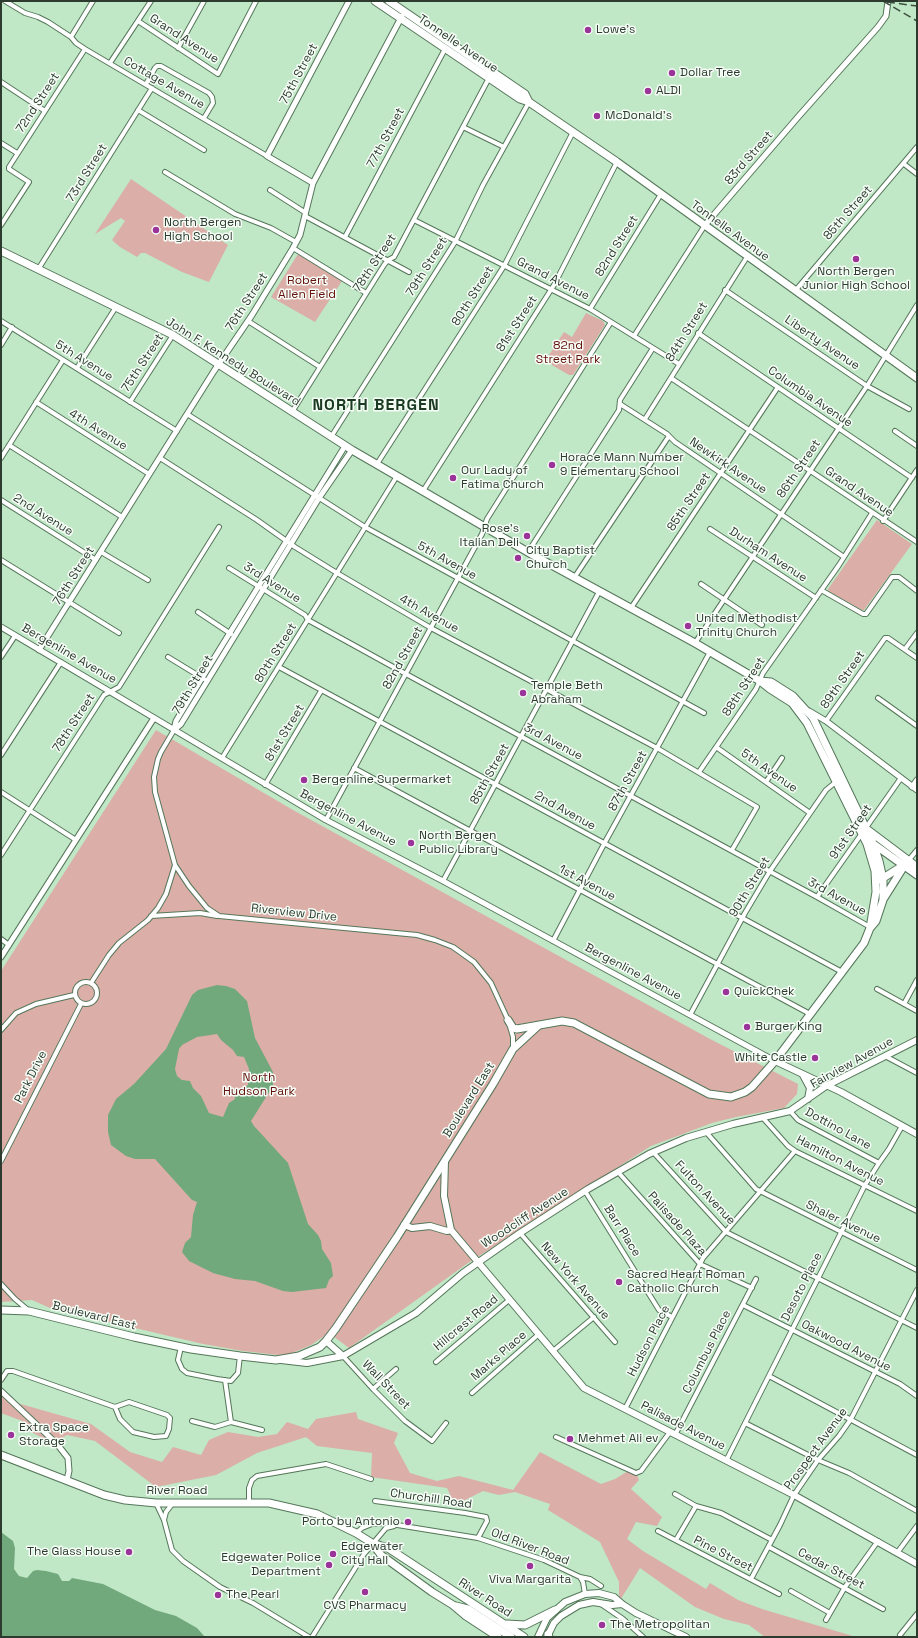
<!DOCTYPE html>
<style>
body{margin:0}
#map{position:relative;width:918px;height:1638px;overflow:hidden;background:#c0e7c6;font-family:"Space Grotesk",sans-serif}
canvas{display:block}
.frame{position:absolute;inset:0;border:2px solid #2c3b2e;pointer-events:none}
</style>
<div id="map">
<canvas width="918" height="1638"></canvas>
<div class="frame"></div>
</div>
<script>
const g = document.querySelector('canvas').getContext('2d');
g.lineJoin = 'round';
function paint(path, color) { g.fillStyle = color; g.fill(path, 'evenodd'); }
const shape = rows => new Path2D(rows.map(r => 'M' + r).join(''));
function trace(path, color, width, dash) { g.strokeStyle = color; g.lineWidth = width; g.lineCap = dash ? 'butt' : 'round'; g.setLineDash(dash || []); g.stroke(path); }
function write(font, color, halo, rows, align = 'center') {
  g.font = font + ' "Space Grotesk",sans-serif'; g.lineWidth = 3; g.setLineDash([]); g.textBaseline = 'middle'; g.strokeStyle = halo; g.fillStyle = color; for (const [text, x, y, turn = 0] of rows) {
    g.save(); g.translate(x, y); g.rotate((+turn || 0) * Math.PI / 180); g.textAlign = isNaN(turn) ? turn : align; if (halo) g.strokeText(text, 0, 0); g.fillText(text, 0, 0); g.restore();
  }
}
const green = shape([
 [131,179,228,245,209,282,182,272,145,253,141,253,137,257,120,247,112,240,125,221,121,218,95,234],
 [298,254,342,281,315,322,271,297],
 [586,313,603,321,605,325,573,375,569,375,545,361,564,332,572,337],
 [877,520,912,544,864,610,862,610,828,591,828,589],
 [156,730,293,810,710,1039,798,1084,797,1094,784,1108,736,1117,712,1123,651,1146,468,1263,349,1348,329,1333,311,1345,290,1354,278,1355,243,1351,203,1344,50,1308,32,1300,1,1302,1,971],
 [1,1390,17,1403,91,1424,130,1452,162,1462,173,1447,201,1455,209,1440,228,1432,258,1437,277,1434,287,1422,308,1429,316,1419,356,1412,358,1419,398,1433,394,1443,410,1473,437,1481,459,1476,513,1490,540,1452,601,1484,615,1479,628,1471,636,1473,639,1480,631,1489,662,1517,657,1526,636,1522,627,1539,643,1551,706,1589,710,1583,738,1600,762,1609,856,1637,765,1637,749,1625,724,1619,695,1607,640,1568,619,1602,619,1582,600,1542,548,1510,550,1504,515,1492,499,1495,483,1491,455,1505,447,1488,371,1477,372,1453,317,1446,306,1437,257,1453,216,1475,156,1487,95,1441,67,1435,53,1443,31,1432,25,1422,1,1413]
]);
const water = shape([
 [217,985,226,986,235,989,247,1001,255,1038,273,1072,273,1086,251,1121,254,1126,288,1163,308,1224,318,1235,321,1241,322,1249,331,1263,333,1276,329,1280,326,1288,292,1292,283,1291,255,1281,235,1279,213,1273,189,1261,182,1252,185,1243,191,1237,193,1215,197,1202,192,1200,155,1159,135,1159,126,1156,111,1145,108,1132,108,1115,116,1099,134,1084,166,1049,192,995,198,990],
 [217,1034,221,1040,233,1050,237,1056,244,1057,249,1069,248,1085,234,1093,235,1099,229,1103,223,1117,209,1113,201,1096,193,1088,190,1081,182,1080,177,1076,175,1069,179,1049,182,1045,197,1037],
 [1,1532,13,1541,15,1548,14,1569,19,1576,27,1578,33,1571,37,1570,46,1571,58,1574,62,1581,69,1581,72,1578,103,1584,155,1610,176,1616,197,1628,205,1637,1,1637]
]);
const minor = shape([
 [5,1,25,13,38,17,48,22,71,37,76,43,85,49,267,156],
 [138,21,218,74,256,1],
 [71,37,93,1],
 [178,48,204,1],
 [110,63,151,1],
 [1,82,45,111],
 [146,84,155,68,157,66,161,66,209,93,212,97,213,103,204,118],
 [138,110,204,150],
 [463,127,504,147],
 [1,143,17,153],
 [904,164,917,174],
 [165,172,235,214,271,228,296,242],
 [270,190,306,213],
 [305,216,409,272],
 [414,220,590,309,679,364],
 [1,225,29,182,9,169,9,167,85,49],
 [345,237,445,49],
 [293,248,366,293],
 [39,268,152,88],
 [725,290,867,386,909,409],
 [795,291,917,147],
 [590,309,661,194],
 [1,321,177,431],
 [248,321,320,367],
 [698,333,912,478],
 [634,336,705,225],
 [1,345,12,327],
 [77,368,116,307],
 [671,378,917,542],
 [36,402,149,474],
 [130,402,173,335],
 [620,404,667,434,675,442,844,557],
 [292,412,384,265,388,260,394,257,489,78],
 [187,414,365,527,704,713],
 [645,419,747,257],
 [895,431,917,446],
 [331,437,455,242,483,185,529,102],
 [9,445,122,517],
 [1,458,63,360],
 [160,458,257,520,295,547,337,573,431,628,657,748,757,807,732,850],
 [377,464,504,266,573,132],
 [423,491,554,285,617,162],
 [1,500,96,560],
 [883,521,917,470],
 [710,529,816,598],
 [101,552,148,580],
 [528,552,619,410,620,400,653,348],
 [1,560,119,633],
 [229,568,305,615,308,620,406,674,817,897,870,927],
 [574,578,669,436],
 [701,584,762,625],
 [821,590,863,614,866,614,892,577,899,577,917,591],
 [631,608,778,387],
 [198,612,231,634],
 [695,643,867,386,917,305],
 [905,649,917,633],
 [1,657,15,636],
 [168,657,204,679],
 [279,667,842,972],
 [878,698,917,726],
 [826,721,885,638,888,638,917,658],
 [174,730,161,752,158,759,154,777,155,792,175,865,189,886,207,908,219,916,417,935,435,940,453,947,474,962,491,983,508,1020,513,1037,513,1049],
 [716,747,810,813],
 [1,755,61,662],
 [222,758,397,476],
 [354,768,810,1014],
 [699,772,756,689,763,673,839,565,872,513],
 [766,782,782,758],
 [265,785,321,691],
 [1,792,76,840],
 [326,820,482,534,487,519,611,322],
 [1,855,104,695,119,687,219,527],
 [908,861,917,850],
 [443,881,599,592],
 [817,897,901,778],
 [151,916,200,913,217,916],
 [1,939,9,945],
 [553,941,604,844,710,652],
 '75 993a11 11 0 1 1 22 0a11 11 0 1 1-22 0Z',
 [91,983,109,955,119,943,148,920,158,908,166,894,175,865],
 [877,989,917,1011],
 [904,1004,917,980],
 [690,1015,745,913,770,871,826,790,837,781],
 [1,1030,16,1013,36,1004,74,995],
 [885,1056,917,1073],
 [790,1111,798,1120,879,1163],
 [763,1118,788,1146,795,1151,917,1211],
 [706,1132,756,1189,917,1270],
 [653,1152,726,1232,917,1328],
 [1,1161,81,1004],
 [618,1172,700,1264,752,1288],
 [585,1191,659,1310,672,1317],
 [520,1233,615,1342],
 [1,1284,15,1299,28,1310],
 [743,1305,900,1384,917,1396],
 [181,1347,178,1360,182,1369,187,1373,217,1379,231,1381,238,1373,240,1356],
 [553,1351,594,1317],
 [343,1356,373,1389,405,1421,432,1441,446,1423],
 [436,1362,509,1300],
 [769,1376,917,1455],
 [1,1380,7,1371,13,1371,115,1407,129,1402,167,1415,170,1418,169,1429,166,1436,154,1437,133,1432,120,1419,115,1407],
 [225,1380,231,1422],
 [373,1389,396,1369],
 [472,1393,539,1334],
 [625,1409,703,1258,795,1151],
 [192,1421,215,1427,231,1422,262,1430],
 [745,1423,818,1460,849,1473,917,1511],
 [675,1435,756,1279],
 [556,1437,636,1473,641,1471,670,1432],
 [726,1461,865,1185,879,1163,889,1149,902,1126],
 [675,1494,696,1506,721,1513,772,1540],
 [375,1501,465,1513,486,1517,487,1521,478,1538],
 [249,1502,249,1488,252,1480,257,1476,326,1464,371,1479],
 [156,1503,164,1520,172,1550,183,1561,220,1587,253,1603,309,1637],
 [164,1520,166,1512,173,1503],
 [658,1531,779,1594],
 [356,1533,362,1528,372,1524,385,1523,478,1538,544,1560,580,1577,583,1582,585,1594],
 [676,1540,696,1506],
 [769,1547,883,1609],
 [897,1553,917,1526],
 [580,1577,590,1579,601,1586],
 [751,1579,780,1525,794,1495,818,1460,839,1436,851,1419,917,1290],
 [791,1591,830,1613],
 [601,1604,623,1619,643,1637],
 [826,1620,845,1587,878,1541],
 [900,1635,917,1614],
 [312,1637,364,1554,386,1528,394,1526]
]);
const tertiary = shape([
 [313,183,267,156,349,1],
 [705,225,798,117,878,27,886,16,888,1],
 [1,627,326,820,443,881,775,1061],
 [39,650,214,371,252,315,293,248,300,235,313,183,402,16],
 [809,711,826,721,917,790],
 [174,730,181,724,319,498,352,450],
 [174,730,176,721,202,678,345,446],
 [912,787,917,780],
 [1,957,154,718],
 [1,1391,57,1444,68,1458,69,1471,67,1480]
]);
const secondary = shape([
 [775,1061,841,1092,917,1134],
 [803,1075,810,1088,808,1099],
 [445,1161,444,1196,451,1230,584,1388,794,1495,917,1564],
 [404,1225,412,1228,430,1226,447,1231,451,1230],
 [326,1341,343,1356],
 [281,1360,307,1363,343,1356,416,1313,463,1273,520,1233,588,1189,649,1154,686,1138,733,1124,790,1111,826,1086,917,1040],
 [538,1637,547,1618,565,1602,585,1594,599,1593,614,1597,622,1604,636,1613,686,1637],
 [547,1637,554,1623,561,1616,579,1605,593,1602,612,1605,622,1604]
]);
const primary = shape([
 [375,1,520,99,529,102,617,162,917,378],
 [389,1,525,94,529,102],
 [1,251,173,335,352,450,533,555,695,643,760,681,770,689,792,703,807,723,867,844,875,871,876,892,870,928,864,943,775,1061,752,1087,745,1092,731,1097,709,1094,574,1023,562,1021,517,1029,513,1028,508,1020],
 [760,681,771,682,793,696,813,718,873,843,879,861,883,879,883,900,876,921,871,927],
 [868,830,917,867],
 [875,845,917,875],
 [880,880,899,868,904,867],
 [884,898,906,863],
 [1,1310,29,1311,134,1337,191,1349,240,1356,276,1360,299,1356,320,1347,326,1341,336,1328,397,1237,493,1084,513,1049,538,1026],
 [1,1455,104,1495,125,1500,156,1503,269,1503,317,1514,356,1533,372,1543,388,1548,524,1637],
 [372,1543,381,1555,432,1592,453,1605,466,1616,498,1637],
 [456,1606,468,1609,511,1637],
 [507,1624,525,1625,555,1610],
 [548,1634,549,1637]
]);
const rail = shape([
 [883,1,917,21],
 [887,2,917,6],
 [917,74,917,73]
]);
const markers = [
 [588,30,4,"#9b3498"],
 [672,73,4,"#9b3498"],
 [648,91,4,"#9b3498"],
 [597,116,4,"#9b3498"],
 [156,230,4,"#9b3498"],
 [856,259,4,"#9b3498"],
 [552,465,4,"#9b3498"],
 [453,478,4,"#9b3498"],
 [527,536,4,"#9b3498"],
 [518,558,4,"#9b3498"],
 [688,626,4,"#9b3498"],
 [523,693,4,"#9b3498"],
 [304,780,4,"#9b3498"],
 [411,843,4,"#9b3498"],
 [726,992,4,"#9b3498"],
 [747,1027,4,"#9b3498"],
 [815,1058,4,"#9b3498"],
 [619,1282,4,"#9b3498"],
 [11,1435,4,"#9b3498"],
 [570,1439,4,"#9b3498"],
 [408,1522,4,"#9b3498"],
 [129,1552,4,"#9b3498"],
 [333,1554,4,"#9b3498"],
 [329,1565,4,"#9b3498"],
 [530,1566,4,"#9b3498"],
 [365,1592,4,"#9b3498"],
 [218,1595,4,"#9b3498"],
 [602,1625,4,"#9b3498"]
];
const poiNames = [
 ["Lowe's",596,30],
 ["Dollar Tree",680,73],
 ["ALDI",656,91],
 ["McDonald's",605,116],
 ["North Bergen",164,223],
 ["High School",164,237],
 ["North Bergen",856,272,"center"],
 ["Junior High School",856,286,"center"],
 ["Horace Mann Number",560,458],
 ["9 Elementary School",560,472],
 ["Our Lady of",461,471],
 ["Fatima Church",461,485],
 ["Rose's",519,529,"right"],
 ["Italian Deli",519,543,"right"],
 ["City Baptist",526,551],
 ["Church",526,565],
 ["United Methodist",696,619],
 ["Trinity Church",696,633],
 ["Temple Beth",531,686],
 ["Abraham",531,700],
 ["Bergenline Supermarket",312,780],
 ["North Bergen",419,836],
 ["Public Library",419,850],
 ["QuickChek",734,992],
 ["Burger King",755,1027],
 ["White Castle",807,1058,"right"],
 ["Sacred Heart Roman",627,1275],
 ["Catholic Church",627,1289],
 ["Extra Space",19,1428],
 ["Storage",19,1442],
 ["Mehmet Ali ev",578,1439],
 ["Porto by Antonio",400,1522,"right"],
 ["Edgewater",341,1547],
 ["City Hall",341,1561],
 ["The Glass House",121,1552,"right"],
 ["Edgewater Police",321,1558,"right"],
 ["Department",321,1572,"right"],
 ["Viva Margarita",530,1580,"center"],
 ["The Pearl",226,1595],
 ["CVS Pharmacy",365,1606,"center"],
 ["The Metropolitan",610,1625]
];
const streetNames = [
 ["Grand Avenue",184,39,33],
 ["Tonnelle Avenue",458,44,34],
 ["75th Street",299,74,-62],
 ["Cottage Avenue",164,83,30],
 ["72nd Street",38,103,-57],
 ["77th Street",386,138,-62],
 ["83rd Street",749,158,-49],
 ["73rd Street",87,173,-58],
 ["85th Street",848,213,-49],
 ["Tonnelle Avenue",730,231,36],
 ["82nd Street",617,246,-58],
 ["78th Street",375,263,-56],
 ["79th Street",427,267,-58],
 ["Grand Avenue",553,279,27],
 ["80th Street",473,296,-58],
 ["76th Street",247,302,-57],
 ["81st Street",517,324,-57],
 ["84th Street",687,332,-58],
 ["Liberty Avenue",822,343,34],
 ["5th Avenue",84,361,32],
 ["John F. Kennedy Boulevard",233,362,32],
 ["75th Street",143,363,-57],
 ["Columbia Avenue",810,397,34],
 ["4th Avenue",98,430,32],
 ["Newkirk Avenue",728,466,34],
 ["86th Street",799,469,-56],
 ["Grand Avenue",859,492,34],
 ["85th Street",689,502,-56],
 ["2nd Avenue",43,515,32],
 ["Durham Avenue",768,555,33],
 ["5th Avenue",447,561,29],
 ["76th Street",74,576,-58],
 ["3rd Avenue",272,583,32],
 ["4th Avenue",429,614,29],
 ["80th Street",276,653,-58],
 ["Bergenline Avenue",69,654,30],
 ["82nd Street",403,658,-61],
 ["89th Street",843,680,-55],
 ["79th Street",193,685,-59],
 ["88th Street",744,687,-57],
 ["78th Street",74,723,-57],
 ["81st Street",285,733,-59],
 ["3rd Avenue",553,742,28],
 ["5th Avenue",769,771,35],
 ["85th Street",490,774,-61],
 ["87th Street",628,781,-61],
 ["2nd Avenue",565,811,29],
 ["Bergenline Avenue",348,818,28],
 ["91st Street",851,832,-55],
 ["1st Avenue",587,883,28],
 ["90th Street",750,887,-59],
 ["3rd Avenue",837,897,29],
 ["Riverview Drive",294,913,6],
 ["Bergenline Avenue",633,972,28],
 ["Fairview Avenue",852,1063,-29],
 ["Park Drive",31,1077,-63],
 ["Boulevard East",469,1100,-58],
 ["Dottino Lane",838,1129,29],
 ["Hamilton Avenue",840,1161,27],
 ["Fulton Avenue",705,1193,47],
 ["Woodcliff Avenue",525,1218,-33],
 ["Shaler Avenue",843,1222,26],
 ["Palisade Plaza",677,1224,48],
 ["Barr Place",622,1231,58],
 ["New York Avenue",575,1281,49],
 ["Desoto Place",802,1287,-63],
 ["Boulevard East",94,1316,14],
 ["Hillcrest Road",466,1323,-40],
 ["Hudson Place",649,1341,-63],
 ["Oakwood Avenue",846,1346,27],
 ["Columbus Place",707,1352,-63],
 ["Marks Place",499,1356,-41],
 ["Wall Street",386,1385,46],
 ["Palisade Avenue",683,1426,27],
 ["Prospect Avenue",816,1449,-54],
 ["River Road",177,1491],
 ["Churchill Road",431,1499,8],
 ["Old River Road",530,1547,21],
 ["Pine Street",723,1554,27],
 ["Cedar Street",831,1569,28],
 ["River Road",485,1598,33]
];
const parkNames = [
 ["Robert",307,281],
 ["Allen Field",307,295],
 ["82nd",568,346],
 ["Street Park",568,360],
 ["North",259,1078],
 ["Hudson Park",259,1092]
];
const districtNames = [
 ["NORTH BERGEN",376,406]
];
paint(green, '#dbaea7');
paint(water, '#72a97c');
trace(minor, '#55775a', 6);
trace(tertiary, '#55775a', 7);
trace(secondary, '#55775a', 8);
trace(primary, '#55775a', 9);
trace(minor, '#fff', 4);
trace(tertiary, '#fff', 5);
trace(secondary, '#fff', 6);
trace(primary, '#fff', 7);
trace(rail, '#3e5040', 1.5, [8, 4]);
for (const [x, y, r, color] of markers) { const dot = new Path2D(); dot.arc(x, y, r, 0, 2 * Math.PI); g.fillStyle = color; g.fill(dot); trace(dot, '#f7fef8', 1.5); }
write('12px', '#2c3b2e', '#f7fef8', poiNames, 'left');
write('12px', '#2c3b2e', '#f7fef8', streetNames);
write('12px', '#64100b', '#f7fef8', parkNames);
g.letterSpacing = '1px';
write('bold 16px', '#1a3b21', '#f7fef8', districtNames);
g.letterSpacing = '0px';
</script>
